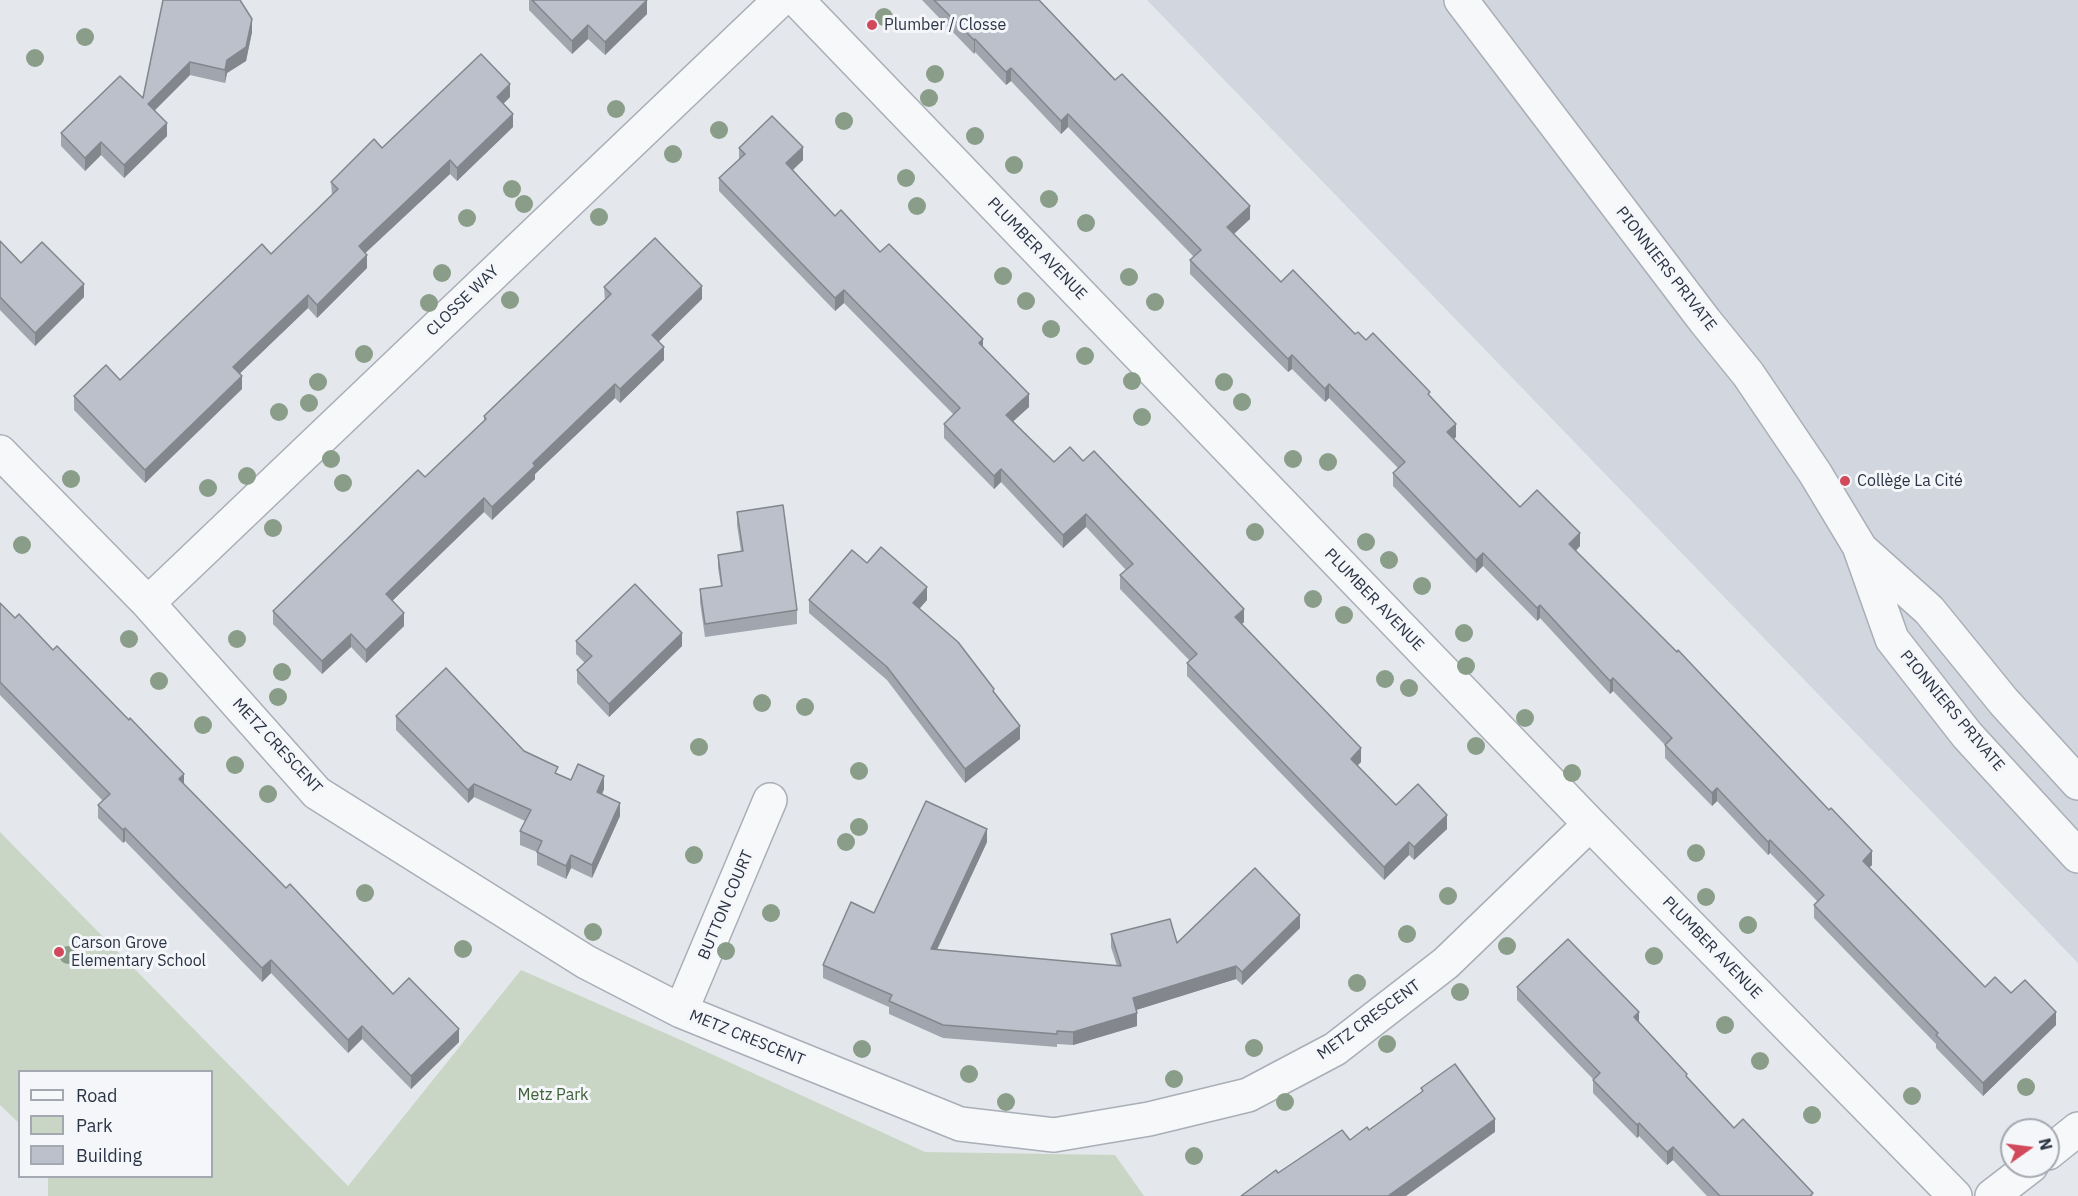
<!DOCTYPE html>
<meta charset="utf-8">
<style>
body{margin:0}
#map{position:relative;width:2078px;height:1196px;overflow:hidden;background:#e4e7ec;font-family:"IBM Plex Sans",sans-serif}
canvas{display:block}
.legend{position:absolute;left:18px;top:1070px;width:195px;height:108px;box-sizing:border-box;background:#f4f6f9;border:2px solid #a4a8b1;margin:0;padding:8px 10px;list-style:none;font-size:18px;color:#2b3445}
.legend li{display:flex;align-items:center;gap:12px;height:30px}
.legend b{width:30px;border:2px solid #a4a8b1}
.north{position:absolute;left:2000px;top:1118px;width:60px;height:60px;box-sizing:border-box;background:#f4f6f9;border:2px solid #a4a8b1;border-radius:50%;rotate:76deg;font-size:16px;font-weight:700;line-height:24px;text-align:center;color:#2b3445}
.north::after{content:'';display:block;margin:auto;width:21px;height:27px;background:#d1495b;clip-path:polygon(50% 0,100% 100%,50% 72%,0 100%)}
</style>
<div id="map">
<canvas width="2078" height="1196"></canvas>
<ul class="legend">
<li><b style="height:8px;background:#f7f8fa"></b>Road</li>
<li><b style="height:16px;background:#c9d6c5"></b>Park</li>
<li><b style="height:16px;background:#bbc0ca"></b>Building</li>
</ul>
<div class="north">N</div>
</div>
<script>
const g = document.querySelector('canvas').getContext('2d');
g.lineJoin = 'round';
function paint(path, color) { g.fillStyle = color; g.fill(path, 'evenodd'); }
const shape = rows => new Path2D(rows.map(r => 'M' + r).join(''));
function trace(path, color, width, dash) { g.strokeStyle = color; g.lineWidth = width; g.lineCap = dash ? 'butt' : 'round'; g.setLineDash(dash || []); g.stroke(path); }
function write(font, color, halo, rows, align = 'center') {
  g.font = font + ' "IBM Plex Sans",sans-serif'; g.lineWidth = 6; g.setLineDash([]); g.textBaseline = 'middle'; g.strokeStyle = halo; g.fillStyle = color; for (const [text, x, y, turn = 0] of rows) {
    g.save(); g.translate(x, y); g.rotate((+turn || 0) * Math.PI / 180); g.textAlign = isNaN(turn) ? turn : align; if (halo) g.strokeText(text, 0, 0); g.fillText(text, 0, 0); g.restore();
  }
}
const built = shape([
 [1147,0,2078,0,2078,963]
]);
const green = shape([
 [0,832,348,1186,521,970,683,1041,925,1152,1115,1155,1144,1196,48,1196,48,1177,212,1176,212,1072,20,1072,19,1123,0,1105]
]);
const minor = shape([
 [797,0,1590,824,1955,1196],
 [1461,0,1705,321,1748,374,1815,473,1859,546,1892,639,1967,735,2078,856],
 [0,452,148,603,317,793,586,962,681,1011,960,1124,1054,1135,1149,1119,1248,1095,1335,1049,1446,963,1590,824],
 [1862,550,1929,610,2004,702,2078,783],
 [148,603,780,0],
 [681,1011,770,800]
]);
const tertiary = shape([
 [2048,1153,2078,1129],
 [1992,1196,2031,1166]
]);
const trees = [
 [884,17],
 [85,37],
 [35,58],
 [935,74],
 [929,98],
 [616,109],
 [844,121],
 [719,130],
 [975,136],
 [673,154],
 [1014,165],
 [906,178],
 [512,189],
 [1049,199],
 [524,204],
 [917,206],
 [599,217],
 [467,218],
 [1086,223],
 [442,273],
 [1003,276],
 [1129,277],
 [510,300],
 [1026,301],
 [1155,302],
 [429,303],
 [1051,329],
 [364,354],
 [1085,356],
 [1132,381],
 [318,382],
 [1224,382],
 [1242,402],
 [309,403],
 [279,412],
 [1142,417],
 [331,459],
 [1293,459],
 [1328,462],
 [247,476],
 [71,479],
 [343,483],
 [208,488],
 [273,528],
 [1255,532],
 [1366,542],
 [22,545],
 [1389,560],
 [1422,586],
 [1313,599],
 [1344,615],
 [1464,633],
 [129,639],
 [237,639],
 [1466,666],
 [282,672],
 [1385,679],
 [159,681],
 [1409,688],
 [278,697],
 [762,703],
 [805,707],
 [1525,718],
 [203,725],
 [1476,746],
 [699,747],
 [235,765],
 [859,771],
 [1572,773],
 [268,794],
 [859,827],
 [846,842],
 [1696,853],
 [694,855],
 [365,893],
 [1448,896],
 [1706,897],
 [771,913],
 [1748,925],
 [593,932],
 [1407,934],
 [1507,946],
 [463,949],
 [726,951],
 [68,955],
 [1654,956],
 [1357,983],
 [1460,992],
 [1725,1025],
 [1387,1044],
 [1254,1048],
 [862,1049],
 [1760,1061],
 [969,1074],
 [1174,1079],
 [2026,1087],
 [1912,1096],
 [1006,1102],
 [1285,1102],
 [1812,1115],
 [1194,1156]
];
const wall = shape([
 [163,0,252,32,246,61,227,73,225,83,190,75,155,110,167,136,124,178,101,155,85,171,61,146,61,133,143,98],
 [529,0,647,0,647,14,605,55,588,39,572,54,529,10],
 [922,0,1039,0,1250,219,1234,234,1281,282,1355,334,1366,340,1430,397,1456,437,1454,439,1520,507,1580,546,1576,551,1872,865,1869,867,1985,987,2011,993,2056,1025,1983,1096,1936,1048,1936,1044,1814,918,1814,905,1818,902,1770,853,1768,855,1717,801,1712,806,1665,758,1665,745,1613,691,1610,694,1540,618,1537,621,1483,566,1476,573,1393,486,1393,473,1398,468,1329,398,1325,402,1292,369,1288,372,1190,274,1190,260,1194,257,1068,127,1061,134,1011,81,1006,85,975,52,974,54],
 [510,97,503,104,513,127,457,181,450,174,365,253,367,268,317,318,308,308,240,373,242,389,145,483,74,410,74,396,120,380,271,254,332,195,331,182,382,148],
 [739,148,803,160,793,170,835,216,880,252,983,347,1029,407,1013,421,1054,462,1083,461,1244,622,1242,624,1361,762,1357,765,1396,805,1447,829,1414,860,1409,855,1384,880,1187,676,1187,663,1190,661,1120,589,1120,575,1126,570,1086,527,1063,548,1001,482,994,489,944,438,944,424,954,415,844,303,835,311,719,191,719,178,739,159],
 [0,241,21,263,84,297,35,346,0,310],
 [604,287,702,299,659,341,664,360,620,403,615,398,535,474,535,479,492,520,484,512,392,601,404,626,366,663,351,647,322,674,273,624,273,611,425,477,484,421,484,416,605,301],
 [737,512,797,610,797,624,705,637,700,602,700,589,721,586,718,568,718,555,741,551,737,525],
 [867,563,927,600,919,609,994,693,1020,739,965,783,887,680,809,613,809,600],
 [0,603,184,784,286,888,393,994,459,1042,411,1089,362,1039,348,1053,271,973,262,982,125,841,123,843,98,818,98,805,103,801,0,695],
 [576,641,682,646,609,717,577,683,577,670,585,663,576,654],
 [396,716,524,751,558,774,571,780,604,789,602,795,620,816,592,878,571,868,566,879,537,865,537,852,520,845,520,831,525,821,474,797,468,803,396,730],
 [987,842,937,950,1117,966,1111,947,1111,934,1177,943,1300,928,1242,985,1236,979,1136,1010,1137,1026,1073,1045,1057,1044,1057,1047,943,1038,889,1014,889,1007,823,978,823,965,874,913],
 [1517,987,1639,1023,1687,1078,1734,1128,1813,1196,1707,1196,1673,1160,1667,1165,1639,1136,1637,1138,1593,1093,1593,1079,1517,1000]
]);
const shadedWall = shape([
 [647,0,647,14,605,55,605,42],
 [252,19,252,32,246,61,227,73,225,83,225,70,227,60],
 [588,25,588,39,572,54,572,41],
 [975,39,975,52,974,54,974,40],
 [190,62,190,75,148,117,148,104],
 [1011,68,1011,81,1006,85,1006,72],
 [510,84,510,97,497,110,497,97],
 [513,114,513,127,457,181,457,168],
 [1068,114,1068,127,1061,134,1061,121],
 [167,123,167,136,124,178,124,165],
 [101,142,101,155,85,171,85,158],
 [803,147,803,160,786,176,786,163],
 [450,160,450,174,359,259,359,246],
 [1250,206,1250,219,1227,240,1227,227],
 [367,255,367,268,317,318,317,305],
 [84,284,84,297,35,346,35,333],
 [702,286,702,299,652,348,652,335],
 [844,290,844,303,835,311,835,298],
 [308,295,308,308,233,380,233,367],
 [983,339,983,352,979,343],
 [664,347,664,360,620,403,620,389],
 [1292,355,1292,369,1288,372,1288,359],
 [242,376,242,389,145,483,145,470],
 [615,384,615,398,535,474,535,479,492,520,492,507,533,463],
 [1329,384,1329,398,1325,402,1325,389],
 [1029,394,1029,407,1006,428,1006,415],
 [1456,424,1456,437,1447,445,1447,432],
 [1001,469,1001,482,994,489,994,476],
 [484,498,484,512,386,607,386,594],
 [1086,514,1086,527,1063,548,1063,535],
 [1580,533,1580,546,1569,557,1569,544],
 [1483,553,1483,566,1476,573,1476,560],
 [927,587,927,600,913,616,913,603],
 [1540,605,1540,618,1537,621,1537,608],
 [1244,609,1244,622,1235,630,1235,617],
 [404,613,404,626,366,663,366,650],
 [682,633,682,646,609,717,609,704],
 [351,634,351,647,322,674,322,661],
 [1613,678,1613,691,1610,694,1610,681],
 [1020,726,1020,739,965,783,965,769],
 [1361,748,1361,762,1351,772,1351,759],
 [184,774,184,788,179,779],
 [604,776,604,789,597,806,597,792],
 [474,784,474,797,468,803,468,790],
 [1717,788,1717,801,1712,806,1712,793],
 [620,803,620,816,592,878,592,865],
 [1447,815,1447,829,1414,860,1414,847],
 [125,828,125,841,123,843,123,830],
 [987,829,987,842,931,962,931,949],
 [1770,840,1770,853,1768,855,1768,842],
 [1409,842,1409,855,1384,880,1384,867],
 [1872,851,1872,865,1863,874,1863,861],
 [571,855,571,868,566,879,566,866],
 [1300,915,1300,928,1242,985,1242,972],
 [271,960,271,973,262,982,262,968],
 [1236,966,1236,979,1133,1011,1133,998],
 [1639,1012,1639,1026,1634,1017],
 [2056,1012,2056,1025,1983,1096,1983,1083],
 [1137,1013,1137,1026,1073,1045,1073,1032],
 [362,1026,362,1039,348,1053,348,1040],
 [459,1029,459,1042,411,1089,411,1076],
 [1495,1119,1495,1132,1406,1196,1388,1196],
 [1639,1123,1639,1136,1637,1138,1637,1125],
 [1673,1147,1673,1160,1667,1165,1667,1152]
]);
const building = shape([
 [163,0,240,0,252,19,246,47,227,60,225,70,190,62,148,104,167,123,124,165,101,142,85,158,61,133,120,76,143,98,163,0],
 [532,0,647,0,605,42,588,25,572,41,532,0],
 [934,0,1039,0,1115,80,1122,74,1167,120,1250,206,1227,227,1281,282,1293,270,1355,334,1358,332,1366,340,1373,333,1430,392,1428,394,1456,424,1447,432,1520,507,1537,490,1580,533,1569,544,1677,652,1678,650,1829,810,1831,808,1872,851,1863,861,1985,987,1995,977,2011,993,2025,980,2056,1012,1983,1083,1936,1035,1938,1033,1814,905,1824,895,1770,840,1768,842,1717,788,1712,793,1665,745,1672,738,1613,678,1610,681,1540,605,1537,608,1483,553,1476,560,1393,473,1405,462,1329,384,1325,389,1292,355,1288,359,1190,260,1201,250,1068,114,1061,121,1011,68,1006,72,975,39,974,40,934,0],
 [481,54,510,84,497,97,513,114,457,168,450,160,359,246,367,255,317,305,308,295,233,367,242,376,145,470,74,396,106,365,120,380,262,244,271,254,338,189,331,182,374,139,382,148,481,54],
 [772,116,803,147,786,163,835,216,841,210,880,252,889,244,983,339,979,343,1029,394,1006,415,1054,462,1070,447,1083,461,1094,451,1244,609,1235,617,1361,748,1351,759,1396,805,1418,784,1447,815,1414,847,1409,842,1384,867,1187,663,1197,654,1120,575,1133,564,1086,514,1063,535,1001,469,994,476,944,424,960,408,844,290,835,298,719,178,745,154,739,148,772,116],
 [655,238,702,286,652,335,664,347,620,389,615,384,533,463,535,466,492,507,484,498,386,594,404,613,366,650,351,634,322,661,273,611,418,470,425,477,486,419,484,416,611,294,604,287,655,238],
 [0,241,21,263,42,242,84,284,35,333,0,297,0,241],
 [783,505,797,610,705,624,700,589,722,586,718,555,743,551,737,512,783,505],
 [881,547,927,587,913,603,958,642,994,689,993,691,1020,726,965,769,887,667,809,600,852,550,867,563,881,547],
 [635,584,682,633,609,704,577,670,592,656,576,641,635,584],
 [0,603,15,618,19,614,53,650,57,646,129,720,130,718,184,774,179,779,286,888,290,884,393,994,409,978,459,1029,411,1076,362,1026,348,1040,271,960,262,968,125,828,123,830,98,805,110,794,0,682,0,603],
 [446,668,524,751,558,767,555,773,571,780,578,764,604,776,597,792,620,803,592,865,571,855,566,866,537,852,542,841,520,831,531,810,474,784,468,790,396,716,446,668],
 [926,801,987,829,931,949,1121,966,1111,934,1170,919,1177,943,1255,868,1300,915,1242,972,1236,966,1133,998,1137,1013,1073,1032,1057,1031,1057,1034,943,1025,889,1001,892,995,823,965,851,902,874,913,926,801],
 [1568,939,1639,1012,1634,1017,1687,1074,1686,1076,1734,1128,1743,1119,1813,1193,1810,1196,1720,1196,1673,1147,1667,1152,1639,1123,1637,1125,1593,1080,1600,1073,1517,987,1568,939],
 [1455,1064,1495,1119,1388,1196,1241,1196,1276,1170,1278,1173,1342,1130,1350,1140,1367,1127,1369,1130,1423,1091,1421,1088,1455,1064]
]);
const markers = [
 [872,25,6,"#d1495b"],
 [1845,481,6,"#d1495b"],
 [59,952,6,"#d1495b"]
];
const poiNames = [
 ["Plumber / Closse",884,25],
 ["Collège La Cité",1857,481],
 ["Carson Grove",71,943],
 ["Elementary School",71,961]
];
const streetNames = [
 ["PLUMBER AVENUE",1037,249,46],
 ["PIONNIERS PRIVATE",1666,269,52],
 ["CLOSSE WAY",463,301,-44],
 ["PLUMBER AVENUE",1374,600,46],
 ["PIONNIERS PRIVATE",1952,711,50],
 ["METZ CRESCENT",277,746,47],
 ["BUTTON COURT",726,905,-67],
 ["PLUMBER AVENUE",1712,948,46],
 ["METZ CRESCENT",1369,1020,-36],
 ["METZ CRESCENT",747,1038,22]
];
const parkNames = [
 ["Metz Park",553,1095]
];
paint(built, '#d2d6de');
paint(green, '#c9d6c5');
trace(minor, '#a9aeb7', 36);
trace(tertiary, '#a9aeb7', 36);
trace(minor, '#f7f8fa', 33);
trace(tertiary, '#f7f8fa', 33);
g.fillStyle = '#899d89';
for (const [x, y] of trees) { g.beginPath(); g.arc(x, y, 9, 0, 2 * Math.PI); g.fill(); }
paint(wall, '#a1a5ae');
paint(shadedWall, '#83868d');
paint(building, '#bbc0ca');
trace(building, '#83868d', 1.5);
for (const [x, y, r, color] of markers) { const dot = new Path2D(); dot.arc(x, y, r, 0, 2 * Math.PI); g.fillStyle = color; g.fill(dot); trace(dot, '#f4f6f9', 2); }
write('16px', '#2b3445', '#f4f6f9', poiNames, 'left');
write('16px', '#2b3445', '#f4f6f9', streetNames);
write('16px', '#3f6138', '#f4f6f9', parkNames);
</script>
